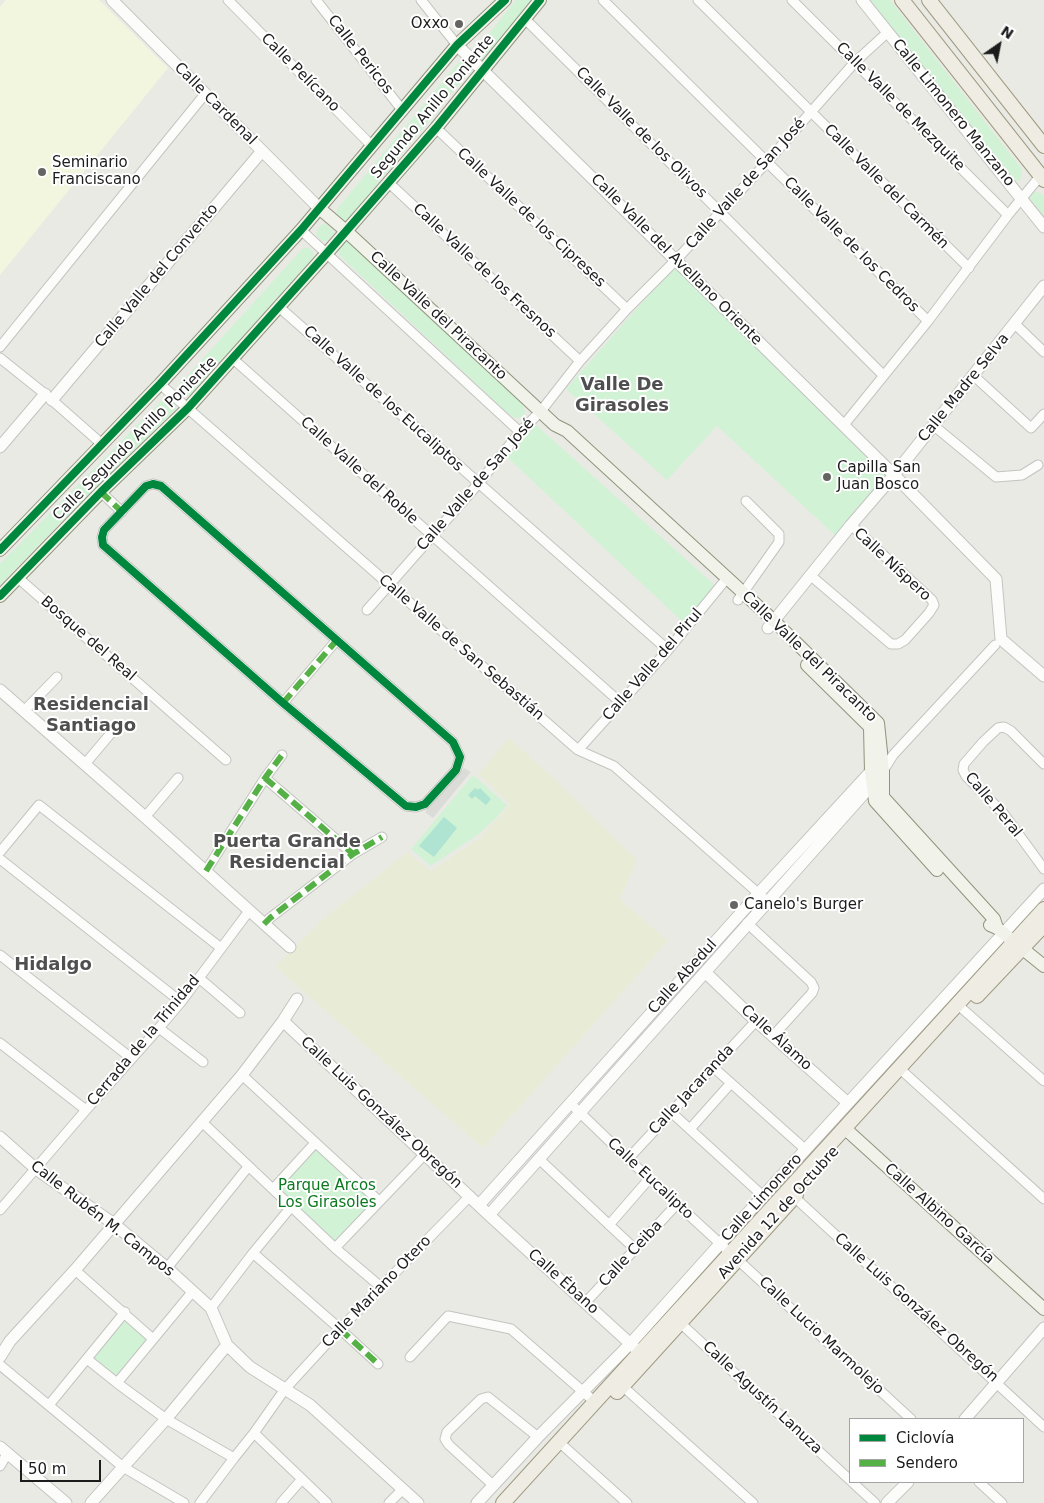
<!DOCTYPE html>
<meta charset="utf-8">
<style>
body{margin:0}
#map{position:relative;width:1044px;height:1503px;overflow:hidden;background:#eaeae5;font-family:"DejaVu Sans",sans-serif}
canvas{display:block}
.legend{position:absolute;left:849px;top:1418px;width:175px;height:65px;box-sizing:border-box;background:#fff;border:1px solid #a4a4a4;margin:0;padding:6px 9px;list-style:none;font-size:15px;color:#1c1c1c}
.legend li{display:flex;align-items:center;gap:10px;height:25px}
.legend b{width:25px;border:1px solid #a4a4a4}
.north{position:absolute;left:974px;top:20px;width:50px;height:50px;-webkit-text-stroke:4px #fff;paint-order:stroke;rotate:33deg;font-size:14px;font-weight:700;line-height:20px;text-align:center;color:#1c1c1c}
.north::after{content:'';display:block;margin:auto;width:18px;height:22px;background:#1c1c1c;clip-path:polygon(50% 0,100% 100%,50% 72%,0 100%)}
.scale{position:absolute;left:20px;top:1460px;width:81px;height:22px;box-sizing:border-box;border:2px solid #1c1c1c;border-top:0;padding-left:6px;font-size:15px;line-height:18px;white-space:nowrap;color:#1c1c1c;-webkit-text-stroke:4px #fff;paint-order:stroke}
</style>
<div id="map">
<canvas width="1044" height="1503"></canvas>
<ul class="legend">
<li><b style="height:6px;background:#00873e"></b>Ciclovía</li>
<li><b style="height:6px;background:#55b145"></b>Sendero</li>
</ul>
<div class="north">N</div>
<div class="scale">50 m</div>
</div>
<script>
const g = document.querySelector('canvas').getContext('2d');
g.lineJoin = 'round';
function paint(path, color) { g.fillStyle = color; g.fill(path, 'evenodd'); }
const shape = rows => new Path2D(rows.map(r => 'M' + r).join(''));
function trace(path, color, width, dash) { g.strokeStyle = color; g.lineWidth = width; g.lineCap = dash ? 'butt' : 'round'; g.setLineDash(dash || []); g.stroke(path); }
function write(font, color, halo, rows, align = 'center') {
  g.font = font + ' "DejaVu Sans",sans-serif'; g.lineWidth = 4; g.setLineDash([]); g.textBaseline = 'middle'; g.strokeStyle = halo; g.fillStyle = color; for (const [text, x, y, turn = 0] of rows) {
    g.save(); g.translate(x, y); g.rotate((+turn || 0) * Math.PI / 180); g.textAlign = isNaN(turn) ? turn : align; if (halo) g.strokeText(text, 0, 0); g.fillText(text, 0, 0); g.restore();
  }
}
const education = shape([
 [6,0,99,0,168,68,0,275,0,7]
]);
const farmland = shape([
 [509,738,549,774,637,860,620,899,668,941,483,1148,275,967,323,919,407,852,431,871,481,837,510,804,478,774]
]);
const park = shape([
 [516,0,534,0,482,61,474,52],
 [870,0,890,0,1021,168,1022,175,1019,181,1016,181,953,106],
 [463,61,468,63,470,68,469,72,349,218,345,221,339,219,336,214,337,209,458,63],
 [1035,192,1041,193,1044,197,1044,217,1030,198,1031,194],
 [324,223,332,229,334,233,327,241,321,241,316,234,319,227],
 [345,239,351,241,521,401,525,411,524,416,519,418,515,418,506,412,339,255,338,248],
 [303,248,309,248,313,251,314,257,189,396,183,396,179,393,178,386],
 [674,266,890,475,838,538,717,426,667,480,566,389],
 [168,398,175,402,176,409,62,521,0,585,0,564,161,401],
 [536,425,718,588,687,626,507,457],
 [473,775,507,805,497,817,480,833,431,866,411,849],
 [315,1146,376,1203,337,1243,278,1187],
 [126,1316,149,1340,115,1380,91,1361]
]);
const pitch = shape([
 [475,788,478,790,480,788,491,799,486,805,475,796,472,799,468,795],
 [444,817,457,828,434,857,419,846]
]);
const parking = shape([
 [464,768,471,772,433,818,425,812]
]);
const minor = shape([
 [228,0,372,146],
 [316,0,403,111],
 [421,0,457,45],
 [603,0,928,321],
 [698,0,969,268],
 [792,0,1008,215],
 [525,19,720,212,883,375],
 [436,128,627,309],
 [388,182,580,361],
 [301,230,520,432],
 [279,307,668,650],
 [1015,324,1044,352],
 [0,347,205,94],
 [0,358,45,394,103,445],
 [232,358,621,703],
 [974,376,1031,428,1044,414],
 [160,384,578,750,614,766,767,901],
 [933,425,996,477,1022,475,1038,465],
 [843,426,928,321,1008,215,1041,175],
 [153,484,161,486,453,742,460,757,456,770,425,804,416,807,406,806,283,703,103,545,102,537,104,530,146,486,153,484],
 [101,492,122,512],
 [810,575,891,644,898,644,905,640,929,613,934,605,932,600,851,525],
 [17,577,226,760],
 [738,600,779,542,779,534,746,501],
 [367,610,478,484,520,432,541,411,580,361,627,309,676,260,767,162,855,62,888,32],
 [283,703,336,641],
 [24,711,57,677],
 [578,750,668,650,727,578],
 [85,764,117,726],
 [1044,764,1011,731,1004,727,998,728,983,742,964,764,963,770,966,776,1003,813,1044,869],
 [883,771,893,755,995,645],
 [265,778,353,854],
 [145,817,178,778],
 [0,852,39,805,221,948],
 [0,859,181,1002],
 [206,871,265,778,282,755],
 [747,923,811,982,814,988,812,993,773,1036],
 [264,924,270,918,353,854,382,837],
 [0,955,131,1058],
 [199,978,240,1013],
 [957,1004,1044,1081],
 [159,1028,203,1062],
 [0,1043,86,1110],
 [713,1067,806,1150],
 [899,1068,1044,1199],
 [242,1075,379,1201],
 [570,1103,628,1159,738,1260,911,1419],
 [671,1112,763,1196],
 [202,1122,335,1248,381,1287],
 [690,1129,731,1083],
 [539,1159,635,1249],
 [628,1159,756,1021],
 [273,1189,315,1143],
 [791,1194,1044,1427],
 [0,1210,86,1110,159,1028,181,1002,249,911],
 [609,1225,649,1179],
 [335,1248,425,1154],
 [253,1253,340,1329,378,1364],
 [167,1268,248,1167],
 [75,1270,153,1339],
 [585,1303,677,1204],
 [211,1308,253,1253,291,1207],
 [676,1319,850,1480],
 [410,1357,448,1316,511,1329,595,1402],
 [87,1359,117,1383,166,1419,234,1458],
 [0,1365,123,1467,184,1503],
 [117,1383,193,1291],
 [619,1383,753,1503],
 [49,1405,125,1312],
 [254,1433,327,1503],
 [559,1442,627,1503],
 [0,1466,7,1454],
 [852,1482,875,1503],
 [979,1482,1002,1503],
 [493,1485,449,1445,445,1439,447,1432,481,1399,488,1397,538,1437],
 [200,1503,234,1458,254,1433,285,1389,340,1329,470,1196],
 [281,1503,302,1479],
 [389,1503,403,1489]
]);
const tertiary = shape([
 [112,0,319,208],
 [862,0,1044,227],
 [457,45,894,475,996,579,1001,639,1044,676],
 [52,400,262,151],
 [0,447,45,394],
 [768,628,851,525,894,475,1044,286],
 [0,690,145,817,290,947],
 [705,972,756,1021,848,1103],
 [283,1021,489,1215,635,1348],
 [0,1137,36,1169,114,1224,167,1268,211,1308,227,1345,250,1367,310,1405,418,1503],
 [479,1205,758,894,875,767],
 [489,1215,877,779],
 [0,1357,10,1341,75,1270,242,1075,283,1021,297,999],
 [965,1419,1044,1328],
 [0,1447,66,1503],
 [91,1503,166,1419,227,1345],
 [477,1503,538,1437,631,1343,763,1196,1044,889],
 [887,1503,908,1482]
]);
const secondary = shape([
 [319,208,346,231,555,425,567,431,774,621,878,723,883,771,883,797,994,919,997,928],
 [0,550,160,384,301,230,457,45,505,0],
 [0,596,101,492,188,408,327,253,436,128,540,0],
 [807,665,870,727,871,772,875,801,937,870],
 [990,925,997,928,1044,966],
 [850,1133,1044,1309]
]);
const primary = shape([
 [902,0,1044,180],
 [929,0,1044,146],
 [977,996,1044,925],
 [617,1392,796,1195],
 [503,1503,1044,909]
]);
const quiet = shape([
 [101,492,122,512],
 [283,703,336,641],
 [265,778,353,854],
 [206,871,265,778,282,755],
 [264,924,270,918,353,854,382,837],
 [340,1329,378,1364]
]);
const cycleway = shape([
 [153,484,161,486,453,742,460,757,456,770,425,804,416,807,406,806,283,703,103,545,102,537,104,530,146,486,153,484],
 [0,550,160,384,301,230,457,45,505,0],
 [0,596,101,492,188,408,327,253,436,128,540,0]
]);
const markers = [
 [459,24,5,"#646462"],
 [42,172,5,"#646462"],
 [827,477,5,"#646462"],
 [734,905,5,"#646462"]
];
const poiNames = [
 ["Oxxo",449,24,"right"],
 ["Seminario",52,163],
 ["Franciscano",52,180],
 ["Capilla San",837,468],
 ["Juan Bosco",837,485],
 ["Canelo's Burger",744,905]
];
const streetNames = [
 ["Calle Pericos",360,55,52],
 ["Calle Pelícano",300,73,45],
 ["Calle Cardenal",215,104,45],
 ["Segundo Anillo Poniente",433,107,-50],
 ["Calle Valle de Mezquite",900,107,45],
 ["Calle Limonero Manzano",953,113,51],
 ["Calle Valle de los Olivos",641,133,45],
 ["Calle Valle de San José",746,184,-48],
 ["Calle Valle del Carmén",886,187,45],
 ["Calle Valle de los Cipreses",531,218,43],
 ["Calle Valle de los Cedros",851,245,45],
 ["Calle Valle del Avellano Oriente",676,260,45],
 ["Calle Valle de los Fresnos",484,271,43],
 ["Calle Valle del Convento",157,276,-50],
 ["Calle Valle del Piracanto",438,316,43],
 ["Calle Madre Selva",964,388,-51],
 ["Calle Valle de los Eucaliptos",383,399,42],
 ["Calle Segundo Anillo Poniente",135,439,-45],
 ["Calle Valle del Roble",359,471,42],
 ["Calle Valle de San José",476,485,-49],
 ["Calle Níspero",892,565,43],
 ["Bosque del Real",88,639,41],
 ["Calle Valle de San Sebastián",461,648,41],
 ["Calle Valle del Piracanto",809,657,44],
 ["Calle Valle del Pirul",653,665,-49],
 ["Calle Peral",993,805,50],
 ["Calle Abedul",683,977,-48],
 ["Calle Álamo",776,1038,42],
 ["Cerrada de la Trinidad",144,1041,-50],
 ["Calle Jacaranda",692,1090,-47],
 ["Calle Luis González Obregón",381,1113,43],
 ["Calle Eucalipto",650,1179,43],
 ["Calle Limonero",762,1198,-48],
 ["Avenida 12 de Octubre",779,1213,-48],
 ["Calle Albino García",939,1214,42],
 ["Calle Rubén M. Campos",102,1219,38],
 ["Calle Ceiba",631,1254,-47],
 ["Calle Ébano",563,1282,42],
 ["Calle Mariano Otero",377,1292,-46],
 ["Calle Luis González Obregón",916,1308,42],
 ["Calle Lucio Marmolejo",821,1336,43],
 ["Calle Agustín Lanuza",762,1398,43]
];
const parkNames = [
 ["Parque Arcos",327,1186],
 ["Los Girasoles",327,1203]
];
const quarterNames = [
 ["Valle De",622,385],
 ["Girasoles",622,406],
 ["Residencial",91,705],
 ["Santiago",91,726],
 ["Puerta Grande",287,842],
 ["Residencial",287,863],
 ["Hidalgo",53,965]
];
paint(education, '#f3f6de');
paint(farmland, '#e8ecd7');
paint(park, '#d1f2d5');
paint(pitch, '#afe3d2');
paint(parking, '#dbdbd8');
trace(minor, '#c3c3c1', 11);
trace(tertiary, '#c3c3c1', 13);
trace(secondary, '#90947d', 14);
trace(primary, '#a09a81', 16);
trace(minor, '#fcfcfb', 9);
trace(tertiary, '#fcfcfb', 11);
trace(secondary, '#f1f2e9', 12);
trace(primary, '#efece3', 14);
trace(quiet, '#55b145', 6, [12, 6]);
trace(cycleway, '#00873e', 8);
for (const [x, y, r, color] of markers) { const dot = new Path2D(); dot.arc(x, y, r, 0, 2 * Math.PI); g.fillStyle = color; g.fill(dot); trace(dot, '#fff', 2); }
write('15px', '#1c1c1c', '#fff', poiNames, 'left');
write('15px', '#1c1c1c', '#fff', streetNames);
write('15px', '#0c7820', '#fff', parkNames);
write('bold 18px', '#4f4f4f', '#fff', quarterNames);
</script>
